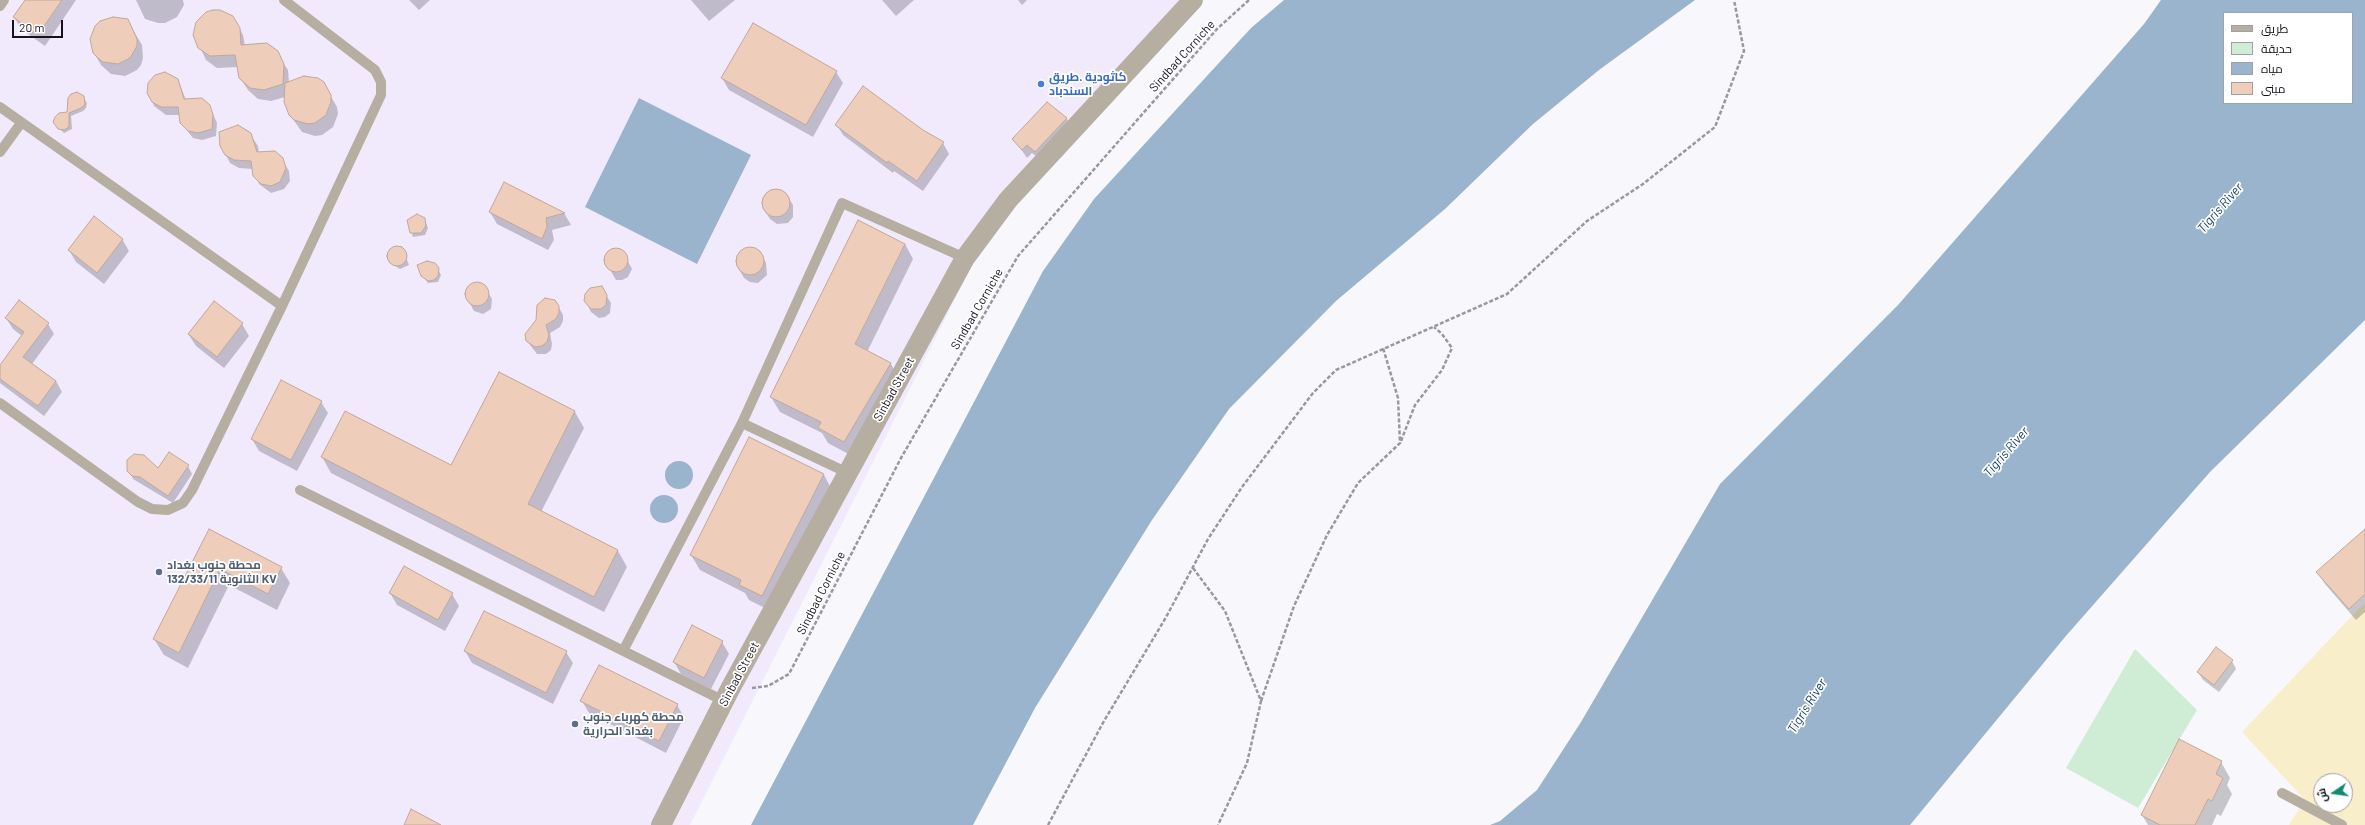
<!DOCTYPE html>
<meta charset="utf-8">
<style>
body{margin:0}
#map{position:relative;width:2365px;height:825px;overflow:hidden;background:#f8f7fc;font-family:Barlow,Cairo,sans-serif}
canvas{display:block}
.legend{position:absolute;left:2223px;top:12px;width:130px;height:92px;box-sizing:border-box;background:#fff;border:1px solid #a1a0a4;margin:0;padding:5px 7px;list-style:none;font-size:12px;color:#15121b}
.legend li{display:flex;align-items:center;gap:8px;height:20px}
.legend b{width:20px;border:1px solid #a1a0a4}
.north{position:absolute;left:2313px;top:773px;width:40px;height:40px;box-sizing:border-box;background:#fff;border:1px solid #a1a0a4;border-radius:50%;rotate:257deg;font-size:11px;font-weight:700;line-height:16px;text-align:center;color:#15121b}
.north::after{content:'';display:block;margin:auto;width:14px;height:18px;background:#138b6d;clip-path:polygon(50% 0,100% 100%,50% 72%,0 100%)}
.scale{position:absolute;left:12px;top:20px;width:51px;height:18px;box-sizing:border-box;border:2px solid #15121b;border-top:0;padding-left:5px;font-size:12px;line-height:14px;white-space:nowrap;color:#15121b;-webkit-text-stroke:3px #fff;paint-order:stroke}
</style>
<div id="map">
<canvas width="2365" height="825"></canvas>
<ul class="legend">
<li><b style="height:5px;background:#b6aea1"></b>طريق</li>
<li><b style="height:11px;background:#cfedd5"></b>حديقة</li>
<li><b style="height:11px;background:#99b4cc"></b>مياه</li>
<li><b style="height:11px;background:#efcdbb"></b>مبنى</li>
</ul>
<div class="north">ش</div>
<div class="scale">20 m</div>
</div>
<script>
const g = document.querySelector('canvas').getContext('2d');
g.lineJoin = 'round';
function paint(path, color) { g.fillStyle = color; g.fill(path, 'evenodd'); }
const shape = rows => new Path2D(rows.map(r => 'M' + r).join(''));
function trace(path, color, width, dash) { g.strokeStyle = color; g.lineWidth = width; g.lineCap = dash ? 'butt' : 'round'; g.setLineDash(dash || []); g.stroke(path); }
function write(font, color, halo, rows, align = 'center') {
  g.font = font + ' Barlow,Cairo,sans-serif'; g.lineWidth = 3.5; g.setLineDash([]); g.textBaseline = 'middle'; g.strokeStyle = halo; g.fillStyle = color; for (const [text, x, y, turn = 0] of rows) {
    g.save(); g.translate(x, y); g.rotate((+turn || 0) * Math.PI / 180); g.textAlign = isNaN(turn) ? turn : align; if (halo) g.strokeText(text, 0, 0); g.fillText(text, 0, 0); g.restore();
  }
}
const built = shape([
 [0,0,1195,0,998,214,690,825,0,825]
]);
const green = shape([
 [2135,649,2197,710,2138,808,2066,768]
]);
const sand = shape([
 [2365,602,2365,825,2289,825,2305,800,2242,732],
 [2321,781,2345,781,2345,805,2321,805]
]);
const water = shape([
 [1284,0,1695,0,1599,70,1533,124,1445,209,1336,301,1229,409,1152,520,1035,708,973,825,751,825,1043,271,1094,199,1251,28],
 [2161,0,2365,0,2365,320,2210,472,2065,637,1910,825,1490,825,1500,821,1537,790,1581,722,1720,484,1898,305,2144,24],
 [2224,13,2352,13,2352,103,2224,103],
 [639,98,751,155,697,264,585,207],
 '665 475a14 14 0 1 1 28 0a14 14 0 1 1-28 0Z',
 '650 509a14 14 0 1 1 28 0a14 14 0 1 1-28 0Z'
]);
const shadow = shape([
 [26,0,76,0,45,46,21,29,14,17],
 [136,0,183,0,184,5,177,17,165,23,158,23,145,19],
 [409,0,430,0,419,10],
 [691,0,735,0,709,21],
 [882,0,914,0,896,16],
 [1018,0,1027,0,1022,5],
 [213,11,236,22,243,35,245,46,260,43,272,47,288,70,289,83,323,83,337,107,338,114,333,127,322,135,315,136,302,132,290,115,285,97,271,101,258,99,248,90,240,78,238,67,217,68,206,60,194,35,194,29,201,17],
 [106,19,127,20,142,45,143,58,141,65,137,70,125,76,111,74,101,65,94,53,95,27],
 [836,72,843,83,813,137,729,90,722,78],
 [160,74,170,74,178,80,186,100,209,105,217,123,216,136,202,140,193,138,181,123,180,115,166,115,154,106,148,88],
 [81,94,87,103,86,108,83,111,71,116,72,129,64,133,55,125,68,113,72,95],
 [1066,118,1071,126,1040,159,1032,153,1027,158,1014,139],
 [837,125,922,131,943,143,949,154,923,191,894,171,893,173,843,135],
 [238,126,247,130,258,146,259,153,284,163,289,171,290,181,284,189,271,193,259,184,253,169,239,168,230,163,226,155],
 [504,183,564,213,571,225,552,230,554,240,548,250,497,224,490,212],
 [776,189,788,197,793,205,793,217,788,223,777,224,770,219,765,211,763,199,770,190],
 [417,215,424,218,428,228,425,235,413,237,408,222,410,218],
 [122,239,129,251,104,284,76,262,69,250],
 [905,244,913,259,867,352,891,364,899,379,852,456,828,443,822,433,780,412,771,397],
 [402,246,409,265,400,269,392,264,389,252,392,248],
 [752,248,762,255,766,263,767,275,758,283,750,282,744,278,739,269,737,258,741,251],
 [617,249,623,252,632,269,628,277,622,280,616,280,606,263,608,253],
 [435,264,441,275,438,282,428,283,422,275],
 [474,284,484,286,492,299,491,309,483,314,474,311,466,296,467,290],
 [601,287,611,303,610,313,605,317,599,318,591,312,587,304],
 [558,306,563,315,563,321,560,327,550,333,552,344,551,350,546,354,537,354,527,341],
 [6,318,48,324,54,334,32,364,56,381,62,392,44,416,0,383,0,367,22,336,13,329],
 [242,324,249,336,224,368,196,346,189,335],
 [499,373,575,412,584,428,541,512,618,551,627,567,604,612,331,473,322,457,451,466],
 [321,402,328,413,297,471,259,451,252,439],
 [749,438,824,475,832,490,771,611,749,600,745,593,700,570,691,555],
 [135,455,158,470,188,466,192,474,173,503,133,479,127,464,129,458],
 [209,531,281,568,290,583,277,610,229,585,188,668,164,655,154,639],
 [2365,540,2365,612,2356,620,2325,584,2318,573],
 [390,593,452,594,459,606,445,631,397,605],
 [722,642,729,654,711,689,681,674,674,662],
 [465,651,566,652,573,663,553,704,472,663],
 [2232,661,2236,669,2219,692,2203,680,2198,672],
 [582,701,677,705,684,717,666,753,589,713],
 [2221,762,2230,778,2227,785,2232,794,2221,816,2217,814,2212,825,2148,825,2142,815]
]);
const building = shape([
 [25,0,62,0,38,35,13,17,25,0],
 [213,10,220,10,233,16,240,28,241,45,267,43,278,51,284,64,283,84,264,90,250,88,239,78,235,55,210,56,198,48,193,35,196,22,206,12,213,10],
 [113,17,128,19,137,39,137,46,130,58,118,64,103,62,98,58,93,53,90,39,95,26,100,21,113,17],
 [753,23,837,71,806,125,721,78,753,23],
 [165,72,178,79,184,99,202,98,210,105,213,115,212,129,198,133,188,131,180,123,178,107,161,107,152,102,147,93,148,83,155,75,165,72],
 [304,76,318,78,324,82,331,95,331,102,326,115,315,123,308,124,294,120,289,115,284,102,285,83,304,76],
 [863,86,923,130,944,142,917,181,888,161,887,163,835,125,863,86],
 [77,92,84,96,85,104,81,108,69,113,69,127,64,130,58,129,53,122,55,117,59,113,67,112,68,98,71,94,77,92],
 [1047,102,1067,118,1035,152,1027,145,1022,150,1012,139,1047,102],
 [238,125,251,133,257,152,275,151,283,158,286,168,280,182,271,186,261,184,253,176,251,161,234,160,225,155,220,146,219,132,238,125],
 [504,182,565,213,546,218,547,227,542,239,489,212,504,182],
 '762 203a14 14 0 1 1 28 0a14 14 0 1 1-28 0Z',
 [417,214,425,218,426,226,421,233,410,233,407,220,417,214],
 [94,216,123,239,97,273,68,250,94,216],
 [858,220,905,244,855,344,891,363,844,442,818,428,821,422,770,397,858,220],
 '387 256a10 10 0 1 1 20 0a10 10 0 1 1-20 0Z',
 '736 261a14 14 0 1 1 28 0a14 14 0 1 1-28 0Z',
 '604 260a12 12 0 1 1 24 0a12 12 0 1 1-24 0Z',
 [427,261,435,263,439,268,438,276,434,280,428,281,421,276,417,265,427,261],
 '465 294a12 12 0 1 1 24 0a12 12 0 1 1-24 0Z',
 [602,286,607,295,606,305,601,309,591,309,584,301,585,294,590,288,602,286],
 [545,298,555,300,559,306,559,313,556,319,546,325,549,335,547,342,542,346,535,347,526,341,525,334,536,320,537,305,545,298],
 [19,300,49,323,23,357,56,381,38,406,0,379,0,365,24,332,5,318,19,300],
 [214,301,243,323,217,357,188,334,214,301],
 [499,372,575,411,528,504,618,550,594,597,321,457,345,411,451,465,499,372],
 [281,380,322,401,291,460,251,439,281,380],
 [749,437,824,474,762,596,739,585,741,580,690,555,749,437],
 [169,452,189,465,168,496,140,477,132,476,127,471,127,460,134,454,144,455,158,468,169,452],
 [209,529,282,567,268,594,220,569,179,653,153,639,209,529],
 [2365,529,2365,594,2349,609,2316,572,2365,529],
 [404,566,453,593,438,620,389,593,404,566],
 [484,611,567,651,546,693,464,651,484,611],
 [692,625,723,641,704,678,673,662,692,625],
 [2216,647,2233,660,2214,685,2197,672,2216,647],
 [599,665,678,704,659,741,580,701,599,665],
 [2179,739,2222,761,2216,774,2223,778,2212,801,2208,799,2195,825,2160,825,2141,815,2179,739],
 [411,809,441,825,404,825,411,809]
]);
const path = shape([
 [1401,441,1415,405,1442,370,1452,348,1442,334,1434,327],
 [1193,568,1225,611,1261,701,1247,763,1218,825],
 [752,688,768,686,789,674,901,458,1018,256,1217,29,1249,0],
 [1261,701,1294,606,1327,535,1358,483,1400,443,1398,398,1383,348],
 [1048,825,1104,721,1165,619,1208,539,1242,487,1313,393,1336,370,1507,294,1587,221,1643,184,1715,127,1744,51,1734,0]
]);
const lane = shape([
 [0,6,4,0],
 [0,107,282,306],
 [0,152,21,123],
 [0,403,138,502,152,509,168,510,183,503,192,490,282,306,381,95,381,82,375,70,284,0],
 [742,423,848,473],
 [300,490,724,701],
 [624,649,742,423,842,203,965,258],
 [2282,793,2342,825]
]);
const street = shape([
 [661,825,730,689,965,258,1008,200,1193,0]
]);
const markers = [
 [1041,84,4,"#3f7fe0"],
 [159,572,4,"#5c6f8a"],
 [575,724,4,"#5c6f8a"]
];
const streetNames = [
 ["Sindbad Corniche",1182,56,-48],
 ["Sindbad Corniche",977,309,-60],
 ["Sinbad Street",894,389,-61],
 ["Sindbad Corniche",821,593,-63],
 ["Sinbad Street",739,674,-62]
];
const shopNames = [
 ["كاثودية .طريق",1049,77],
 ["السندباد",1049,91]
];
const serviceNames = [
 ["محطة جنوب بغداد",167,565],
 ["الثانوية 132/33/11 KV",167,579],
 ["محطة كهرباء جنوب",583,717],
 ["بغداد الحرارية",583,731]
];
const waterNames = [
 ["Tigris River",2220,208,-49],
 ["Tigris River",2006,452,-49],
 ["Tigris River",1807,706,-58]
];
paint(built, '#f1eafd');
paint(green, '#cfedd5');
paint(sand, '#f8eec9');
paint(water, '#99b4cc');
paint(shadow, '#0003');
paint(building, '#efcdbb');
trace(building, '#c1a89a', 1);
trace(path, '#9a989f', 2.5, [4, 2]);
trace(lane, '#b6aea1', 10);
trace(street, '#b6aea1', 20);
for (const [x, y, r, color] of markers) { const dot = new Path2D(); dot.arc(x, y, r, 0, 2 * Math.PI); g.fillStyle = color; g.fill(dot); trace(dot, '#fff', 1.5); }
write('12px', '#15121b', '#fff', streetNames);
write('bold 12px', '#366cbe', '#fff', shopNames, 'left');
write('bold 12px', '#4e5e75', '#fff', serviceNames, 'left');
write('italic 13px', '#174264', '#fff', waterNames);
</script>
